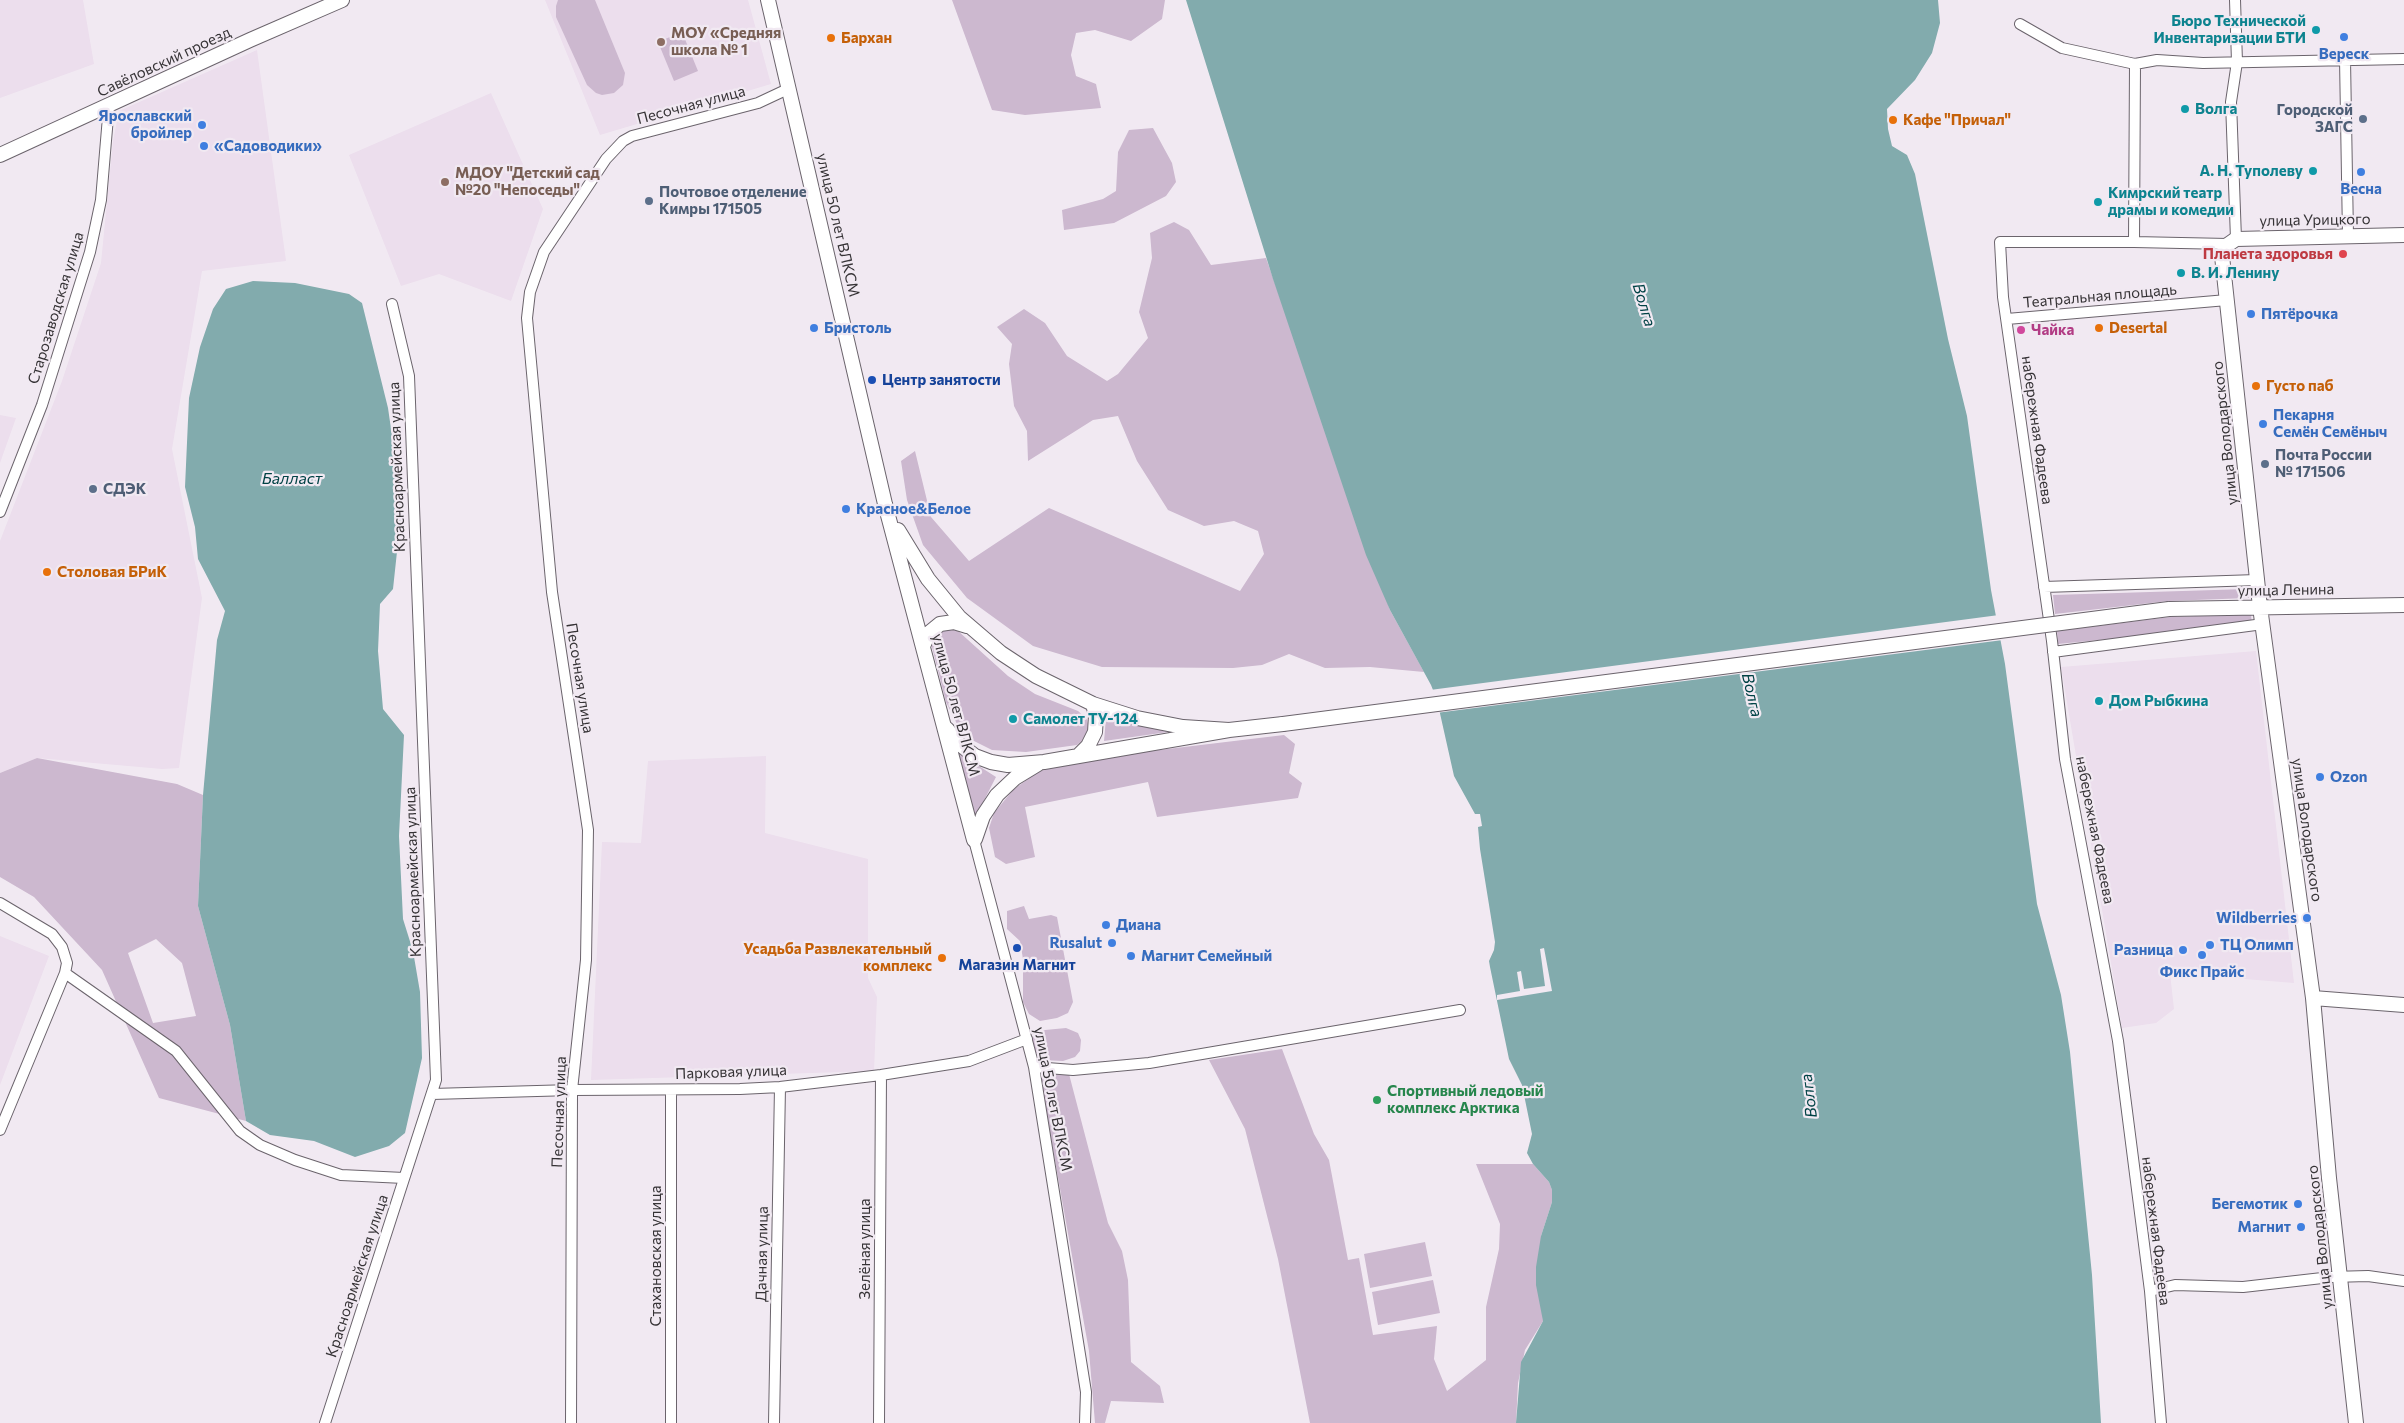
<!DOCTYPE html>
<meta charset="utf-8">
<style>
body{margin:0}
canvas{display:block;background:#f1e9f2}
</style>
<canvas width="2404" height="1423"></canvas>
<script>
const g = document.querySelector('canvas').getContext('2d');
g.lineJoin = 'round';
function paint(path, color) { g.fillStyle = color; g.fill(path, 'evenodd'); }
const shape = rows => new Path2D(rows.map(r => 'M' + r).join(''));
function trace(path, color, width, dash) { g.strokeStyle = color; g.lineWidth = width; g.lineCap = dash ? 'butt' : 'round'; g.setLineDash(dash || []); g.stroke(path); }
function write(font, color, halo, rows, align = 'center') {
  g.font = font + ' Commissioner,sans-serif'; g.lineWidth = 4.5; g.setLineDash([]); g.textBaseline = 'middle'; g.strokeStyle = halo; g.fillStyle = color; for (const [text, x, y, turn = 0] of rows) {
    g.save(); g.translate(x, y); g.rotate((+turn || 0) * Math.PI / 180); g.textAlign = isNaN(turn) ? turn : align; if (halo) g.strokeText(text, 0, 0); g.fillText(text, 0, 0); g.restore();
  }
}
const built = shape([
 [0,0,83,0,94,64,0,98],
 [545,0,748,0,771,84,600,135],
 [257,50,286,261,202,271,172,449,202,598,179,768,162,769,37,758,0,773,0,541,62,381,101,263,113,141,119,111],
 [491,93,543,209,511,301,439,274,401,286,349,155],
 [0,415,16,418,0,463],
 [2256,651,2294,983,2170,973,2174,1009,2156,1023,2122,1028,2061,667],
 [766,756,765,833,868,859,868,978,877,997,874,1071,591,1080,602,842,641,843,648,761],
 [0,936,49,956,0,1085]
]);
const green = shape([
 [558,0,595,0,625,73,623,85,614,93,602,95,596,93,587,85,556,17,556,6],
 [952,0,1165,0,1162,19,1131,41,1095,30,1076,33,1071,55,1076,76,1096,84,1101,108,1025,115,992,110],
 [682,32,698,71,674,81,658,42],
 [1153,128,1172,163,1176,182,1166,196,1114,223,1064,230,1062,210,1103,199,1116,191,1118,152,1129,130],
 [1174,222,1189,230,1211,265,1266,258,1390,610,1424,672,1370,667,1325,668,1289,654,1262,665,1233,668,1102,667,1033,646,967,598,923,545,907,500,901,461,915,451,931,517,969,561,1049,508,1240,591,1264,554,1258,531,1234,521,1204,526,1168,510,1137,461,1118,416,1093,420,1028,461,1027,431,1014,406,1009,364,1012,344,997,327,1024,309,1045,323,1067,356,1107,381,1118,374,1148,338,1139,312,1152,258,1150,233],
 [2247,589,2249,598,2168,601,2055,614,2053,595],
 [2251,614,2252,625,2058,644,2057,631,2170,617],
 [946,628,957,630,1008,676,1035,694,1078,711,1087,719,1089,729,1085,738,1077,745,1026,752,992,750,972,740,959,728,946,702,931,643,937,633],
 [1106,718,1124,722,1175,731,1104,741],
 [1284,735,1295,744,1289,773,1302,783,1298,798,1157,817,1148,782,1025,807,1035,857,1006,864,995,857,989,828,994,813,1013,790,1044,767,1076,760],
 [957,752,996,777,975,818],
 [37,758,177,784,203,795,198,906,230,1025,246,1121,159,1098,102,970,34,897,0,877,0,773],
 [156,939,182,963,196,1016,153,1023,128,953],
 [1024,906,1029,919,1051,915,1057,917,1073,1002,1068,1013,1057,1018,1040,1021,1029,1014,1023,1002,1023,959,1020,941,1007,929,1007,911],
 [1066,1028,1078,1033,1081,1040,1080,1051,1075,1057,1063,1061,1042,1060,1034,1054,1030,1043,1035,1034,1045,1030],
 [1282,1049,1314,1134,1329,1160,1348,1260,1359,1258,1373,1335,1437,1326,1434,1359,1447,1391,1486,1360,1486,1307,1499,1249,1500,1224,1476,1164,1533,1164,1549,1182,1552,1190,1552,1202,1541,1236,1543,1321,1525,1350,1518,1383,1516,1423,1310,1423,1278,1259,1245,1129,1209,1060],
 [1039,1071,1069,1074,1108,1223,1122,1251,1128,1280,1131,1362,1160,1386,1164,1403,1111,1401,1105,1423,1095,1423,1089,1351],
 [1425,1242,1432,1276,1370,1288,1364,1254],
 [1433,1280,1440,1313,1378,1325,1372,1292]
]);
const water = shape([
 [1186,0,1938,0,1940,23,1932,53,1915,80,1887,109,1888,129,1892,146,1907,155,1915,174,1948,339,1967,416,1991,590,2005,664,2037,904,2061,995,2070,1052,2092,1275,2101,1423,1516,1423,1521,1362,1543,1321,1536,1285,1536,1267,1541,1236,1552,1202,1552,1190,1549,1182,1533,1164,1527,1153,1532,1134,1522,1085,1509,1059,1490,967,1489,961,1494,950,1495,942,1480,849,1478,827,1482,826,1480,814,1475,814,1454,776,1437,700,1431,685,1390,610,1366,555,1273,279],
 [253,281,295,283,349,294,362,303,388,408,402,505,393,589,380,604,378,651,383,709,404,735,399,836,403,919,413,951,420,992,422,1058,405,1133,389,1146,355,1157,314,1141,270,1135,246,1121,230,1025,198,906,203,795,217,640,225,611,198,559,195,527,185,487,189,398,200,347,213,309,226,289]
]);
const pier = shape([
 [1999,615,2003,640,1436,713,1430,690],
 [1544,948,1552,991,1497,1000,1497,995,1520,991,1517,972,1521,971,1524,989,1545,986,1540,949]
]);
const street = shape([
 [2235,0,2237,62,2231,102,2236,239],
 [2020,24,2062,48,2135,64,2157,60,2203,63,2404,59],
 [2345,59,2348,236],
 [2134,242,2135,64],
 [2007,319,2227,300],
 [0,512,42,405,90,252,101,200,109,105],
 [2044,587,2257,580],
 [2053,652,2263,624],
 [974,840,1034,1067,1086,1392,1085,1423],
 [0,903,52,934,62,947,67,963,65,973,0,1130],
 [65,973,176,1051,240,1131,260,1145,295,1160,341,1175,404,1178],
 [1034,1067,1073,1070,1149,1063,1460,1010],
 [432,1094,572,1090,740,1089,780,1087,881,1075,969,1061,1027,1039],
 [2150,1291,2175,1285,2243,1287,2331,1277,2368,1276,2404,1281],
 [325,1423,436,1080,409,376,392,304],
 [571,1423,572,1090,586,960,588,830,552,592,527,318,530,292,544,252,606,159,623,141,632,136,758,103,790,88],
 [671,1423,671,1090],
 [774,1423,780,1087],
 [879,1423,881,1075],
 [2161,1423,2150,1291,2118,1041,2065,759,2052,641,2003,297,2000,242,2134,242,2228,244]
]);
const secondary = shape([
 [768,0,885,504,974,840],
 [0,155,250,40,342,0],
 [898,530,928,579,959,617,1001,653,1036,676,1093,704,1137,718,1183,727,1229,730],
 [2169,609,2404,605],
 [923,646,929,633,940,624,954,622,967,626],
 [947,729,958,743,975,756,991,762,1008,765,1044,762,1229,730,1283,724],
 [1079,755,1088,746,1095,732,1096,716,1093,704],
 [975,839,983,816,997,795,1015,778,1038,764],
 [2313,998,2404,1005],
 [2356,1423,2329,1178,2313,998,2260,607,2222,256,2226,246,2236,239,2404,235]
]);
const secondaryBridge = shape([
 [1283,724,2169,609]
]);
const markers = [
 [2316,30,5,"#0f9aa8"],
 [2344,37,5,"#3f7fe0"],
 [831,38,5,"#e8710a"],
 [661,42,5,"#8d6e63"],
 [2185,109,5,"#0f9aa8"],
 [2363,119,5,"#5c6f8a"],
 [1893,120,5,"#e8710a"],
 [202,125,5,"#3f7fe0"],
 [204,146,5,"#3f7fe0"],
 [2313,171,5,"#0f9aa8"],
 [2361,172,5,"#3f7fe0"],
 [445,182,5,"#8d6e63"],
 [649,201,5,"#5c6f8a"],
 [2098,202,5,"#0f9aa8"],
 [2343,254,5,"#e0444e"],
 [2181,273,5,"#0f9aa8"],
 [2251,314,5,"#3f7fe0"],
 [814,328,5,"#3f7fe0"],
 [2099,328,5,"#e8710a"],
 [2021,330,5,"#d1479c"],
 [872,380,5,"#1a4fb4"],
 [2256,386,5,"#e8710a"],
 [2263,424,5,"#3f7fe0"],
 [2265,464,5,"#5c6f8a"],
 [93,489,5,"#5c6f8a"],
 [846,509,5,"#3f7fe0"],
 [47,572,5,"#e8710a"],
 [2099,701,5,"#0f9aa8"],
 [1013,719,5,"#0f9aa8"],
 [2320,777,5,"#3f7fe0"],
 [2307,918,5,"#3f7fe0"],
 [1106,925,5,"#3f7fe0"],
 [1112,943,5,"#3f7fe0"],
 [2210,945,5,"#3f7fe0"],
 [1017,948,5,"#1a4fb4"],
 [2183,950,5,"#3f7fe0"],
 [2202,955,5,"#3f7fe0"],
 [1131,956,5,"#3f7fe0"],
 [942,958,5,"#e8710a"],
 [1377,1100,5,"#2e9e5b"],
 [2298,1204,5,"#3f7fe0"],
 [2301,1227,5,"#3f7fe0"]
];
const cultureNames = [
 ["Бюро Технической",2306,21,"right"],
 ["Инвентаризации БТИ",2306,38,"right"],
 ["Волга",2195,109],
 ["А. Н. Туполеву",2303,171,"right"],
 ["Кимрский театр",2108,193],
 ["драмы и комедии",2108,210],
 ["В. И. Ленину",2191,273],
 ["Дом Рыбкина",2109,701],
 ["Самолет ТУ-124",1023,719]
];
const educationNames = [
 ["МОУ «Средняя",671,33],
 ["школа № 1",671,50],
 ["МДОУ \"Детский сад",455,173],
 ["№20 \"Непоседы\"",455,190]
];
const foodNames = [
 ["Бархан",841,38],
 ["Кафе \"Причал\"",1903,120],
 ["Desertal",2109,328],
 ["Густо паб",2266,386],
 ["Столовая БРиК",57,572],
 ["Усадьба Развлекательный",932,949,"right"],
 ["комплекс",932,966,"right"]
];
const shopNames = [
 ["Вереск",2344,54,"center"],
 ["Ярославский",192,116,"right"],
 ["бройлер",192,133,"right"],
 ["«Садоводики»",214,146],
 ["Весна",2361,189,"center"],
 ["Пятёрочка",2261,314],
 ["Бристоль",824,328],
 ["Пекарня",2273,415],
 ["Семён Семёныч",2273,432],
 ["Красное&Белое",856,509],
 ["Ozon",2330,777],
 ["Wildberries",2297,918,"right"],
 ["Диана",1116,925],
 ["Rusalut",1102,943,"right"],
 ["ТЦ Олимп",2220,945],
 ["Разница",2173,950,"right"],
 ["Магнит Семейный",1141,956],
 ["Фикс Прайс",2202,972,"center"],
 ["Бегемотик",2288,1204,"right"],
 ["Магнит",2291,1227,"right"]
];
const streetNames = [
 ["Савёловский проезд",164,62,-25],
 ["Песочная улица",691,105,-15],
 ["улица Урицкого",2315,220,-1],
 ["улица 50 лет ВЛКСМ",838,225,77],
 ["Театральная площадь",2100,296,-5],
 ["Старозаводская улица",56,308,-73],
 ["набережная Фадеева",2037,430,82],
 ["улица Володарского",2225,433,-96],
 ["Красноармейская улица",397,467,-92],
 ["улица Ленина",2286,590,-1],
 ["Песочная улица",580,678,81],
 ["улица 50 лет ВЛКСМ",956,705,75],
 ["набережная Фадеева",2095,830,79],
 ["улица Володарского",2307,830,82],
 ["Красноармейская улица",413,872,-92],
 ["Парковая улица",731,1072,-2],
 ["улица 50 лет ВЛКСМ",1053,1099,79],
 ["Песочная улица",559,1112,-88],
 ["набережная Фадеева",2156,1231,83],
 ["улица Володарского",2320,1237,-96],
 ["Зелёная улица",865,1249,-90],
 ["Дачная улица",762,1254,-89],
 ["Стахановская улица",656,1256,-90],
 ["Красноармейская улица",357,1276,-72]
];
const serviceNames = [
 ["Городской",2353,110,"right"],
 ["ЗАГС",2353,127,"right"],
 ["Почтовое отделение",659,192],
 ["Кимры 171505",659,209],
 ["Почта России",2275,455],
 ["№ 171506",2275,472],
 ["СДЭК",103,489]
];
const healthNames = [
 ["Планета здоровья",2333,254]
];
const hotelNames = [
 ["Чайка",2031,330]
];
const transitNames = [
 ["Центр занятости",882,380],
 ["Магазин Магнит",1017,965,"center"]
];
const leisureNames = [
 ["Спортивный ледовый",1387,1091],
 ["комплекс Арктика",1387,1108]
];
const waterNames = [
 ["Волга",1644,305,73],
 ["Балласт",292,479],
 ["Волга",1752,695,77],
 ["Волга",1809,1096,-97]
];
paint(built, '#ecdeed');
paint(green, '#ccb8cf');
paint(water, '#82abad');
paint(pier, '#f1e9f2');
trace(street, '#6b646c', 12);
trace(secondary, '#6b646c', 16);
trace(street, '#fff', 10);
trace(secondary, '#fff', 14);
trace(secondaryBridge, '#6b646c', 16, []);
trace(secondaryBridge, '#fff', 14);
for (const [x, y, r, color] of markers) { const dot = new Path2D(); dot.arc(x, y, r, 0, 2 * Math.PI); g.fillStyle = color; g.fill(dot); trace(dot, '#f1e9f2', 2); }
write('bold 15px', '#0d838f', '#f1e9f2', cultureNames, 'left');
write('bold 15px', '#785e54', '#f1e9f2', educationNames, 'left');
write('bold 15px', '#c56008', '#f1e9f2', foodNames, 'left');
write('bold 15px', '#366cbe', '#f1e9f2', shopNames, 'left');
write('15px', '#363336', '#f1e9f2', streetNames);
write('bold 15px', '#4e5e75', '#f1e9f2', serviceNames, 'left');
write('bold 15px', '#be3a42', '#f1e9f2', healthNames, 'right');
write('bold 15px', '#b23c85', '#f1e9f2', hotelNames, 'left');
write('bold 15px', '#164399', '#f1e9f2', transitNames, 'left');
write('bold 15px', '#27864d', '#f1e9f2', leisureNames, 'left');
write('italic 16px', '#004245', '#f1e9f2', waterNames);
</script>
